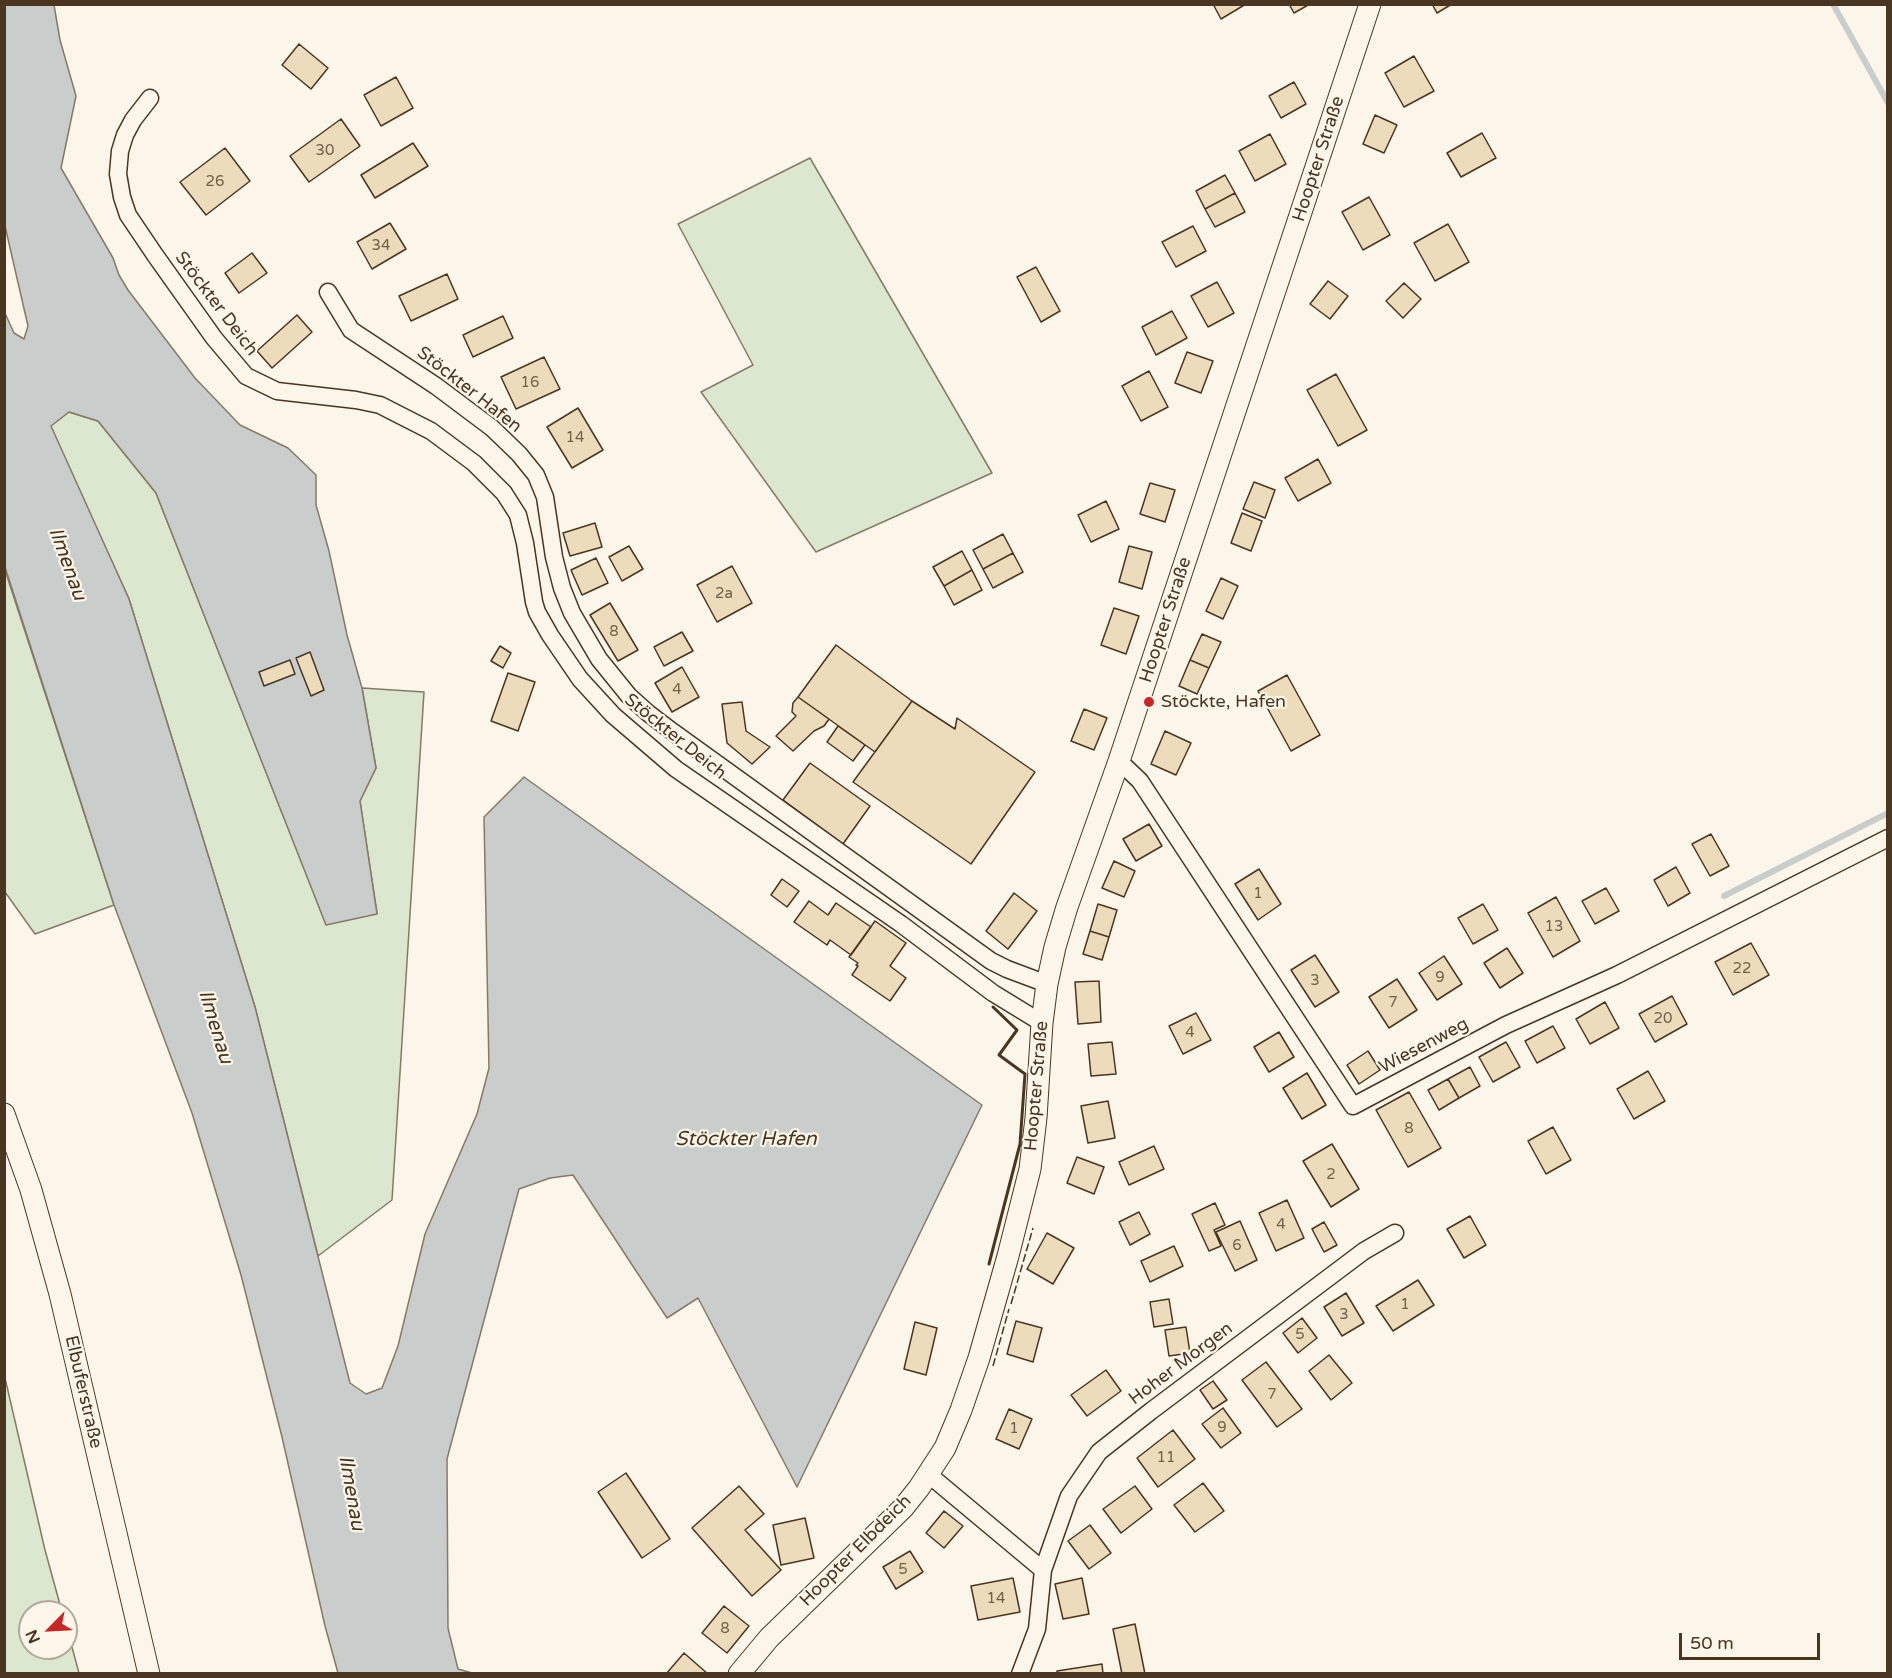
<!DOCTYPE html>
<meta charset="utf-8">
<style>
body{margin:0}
#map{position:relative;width:1892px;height:1678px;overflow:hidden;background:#fbf6e9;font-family:"Varela Round",sans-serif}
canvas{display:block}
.frame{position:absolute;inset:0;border:6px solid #4a3520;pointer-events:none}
.north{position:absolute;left:18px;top:1600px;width:60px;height:60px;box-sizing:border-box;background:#fbf6e9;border:2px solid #b4a999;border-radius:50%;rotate:246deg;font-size:16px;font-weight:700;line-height:24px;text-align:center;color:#4a3520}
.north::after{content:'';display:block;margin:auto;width:21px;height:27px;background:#c62828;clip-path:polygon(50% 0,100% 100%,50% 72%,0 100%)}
.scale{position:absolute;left:1679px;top:1633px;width:141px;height:27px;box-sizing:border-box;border:3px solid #4a3520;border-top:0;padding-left:8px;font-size:18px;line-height:21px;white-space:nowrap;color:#4a3520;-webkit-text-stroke:4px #fbf6e9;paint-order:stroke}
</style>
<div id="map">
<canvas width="1892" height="1678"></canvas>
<div class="frame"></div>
<div class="north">N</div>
<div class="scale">50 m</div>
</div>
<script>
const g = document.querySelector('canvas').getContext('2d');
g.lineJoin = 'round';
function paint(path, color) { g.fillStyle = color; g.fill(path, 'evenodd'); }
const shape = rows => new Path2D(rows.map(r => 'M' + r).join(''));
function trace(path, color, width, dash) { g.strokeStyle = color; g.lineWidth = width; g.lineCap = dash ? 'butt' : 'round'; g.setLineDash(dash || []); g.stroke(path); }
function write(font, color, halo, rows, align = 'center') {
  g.font = font + ' "Varela Round",sans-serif'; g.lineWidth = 4.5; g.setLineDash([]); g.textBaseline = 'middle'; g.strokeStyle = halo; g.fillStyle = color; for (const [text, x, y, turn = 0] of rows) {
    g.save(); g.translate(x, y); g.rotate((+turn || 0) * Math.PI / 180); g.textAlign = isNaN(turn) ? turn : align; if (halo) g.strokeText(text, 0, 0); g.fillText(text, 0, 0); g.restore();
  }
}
const green = shape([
 [810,158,992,473,816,552,701,392,753,365,678,224,810,158],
 [69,412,98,421,156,493,326,924,377,913,360,801,376,768,362,688,424,692,392,1200,318,1256,255,1007,129,599,50,426,69,412],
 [4,567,114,905,35,934,5,892,4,567],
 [5,1378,45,1550,62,1612,30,1612,30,1648,66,1648,66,1625,79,1673,5,1673,5,1378]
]);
const water = shape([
 [5,5,54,5,60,40,76,96,61,168,113,258,119,275,128,290,195,378,240,425,288,448,316,475,316,505,329,551,347,635,362,688,376,768,360,801,377,914,326,925,156,493,98,421,69,412,51,426,129,599,255,1007,350,1383,366,1394,382,1388,398,1346,425,1234,477,1114,489,1068,484,817,524,777,982,1105,797,1487,698,1298,667,1318,573,1175,550,1178,519,1189,447,1459,448,1628,458,1669,472,1673,338,1673,325,1626,282,1437,241,1275,192,1113,114,905,5,567,4,311,14,333,24,339,28,326,5,226,5,5]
]);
const stream = shape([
 [1833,4,1888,103],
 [1724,896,1888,813]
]);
const building = shape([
 [1213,4,1246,4,1221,19,1213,4],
 [1289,4,1310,4,1294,13,1289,4],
 [1432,4,1452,4,1437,13,1432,4],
 [299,44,328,68,311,89,282,65,299,44],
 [1414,56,1434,91,1404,107,1385,73,1414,56],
 [396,77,413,108,381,126,364,95,396,77],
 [1294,82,1306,104,1281,118,1269,96,1294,82],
 [1375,115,1397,125,1384,153,1363,144,1375,115],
 [341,119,360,146,309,182,290,156,341,119],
 [1482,133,1496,158,1461,177,1447,153,1482,133],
 [1270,134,1286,164,1255,181,1239,151,1270,134],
 [413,143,428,166,375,198,361,175,413,143],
 [225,148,250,181,206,215,180,182,225,148],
 [1225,175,1235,193,1205,209,1196,191,1225,175],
 [1235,193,1245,212,1215,227,1205,209,1235,193],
 [1369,197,1390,235,1363,250,1342,212,1369,197],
 [390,223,406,249,372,269,357,242,390,223],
 [1448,224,1469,262,1435,281,1414,243,1448,224],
 [1193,226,1206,251,1176,267,1162,242,1193,226],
 [252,253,267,273,239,293,225,273,252,253],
 [1036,267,1060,311,1041,322,1017,277,1036,267],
 [447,274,458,299,411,321,399,296,447,274],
 [1328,281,1348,296,1330,319,1310,304,1328,281],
 [1217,282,1234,313,1208,327,1191,296,1217,282],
 [1404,283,1421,299,1403,318,1386,301,1404,283],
 [1172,311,1187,338,1156,355,1142,327,1172,311],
 [297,315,312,332,272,368,257,351,297,315],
 [503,316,513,338,473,357,463,335,503,316],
 [1187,352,1213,361,1201,393,1175,383,1187,352],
 [544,357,560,389,516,409,501,377,544,357],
 [1149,371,1168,407,1141,421,1122,386,1149,371],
 [1336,374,1367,430,1338,446,1307,390,1336,374],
 [578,408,603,450,572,468,547,427,578,408],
 [1318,459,1331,483,1298,501,1285,478,1318,459],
 [1254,482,1275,490,1265,518,1243,509,1254,482],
 [1150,483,1175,490,1165,522,1140,514,1150,483],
 [1106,501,1119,529,1091,542,1078,515,1106,501],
 [1242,513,1262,521,1251,551,1231,543,1242,513],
 [595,523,602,547,570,556,563,533,595,523],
 [1003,534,1013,553,983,569,973,550,1003,534],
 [629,546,643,569,622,581,609,557,629,546],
 [1129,546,1152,552,1142,589,1119,582,1129,546],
 [962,551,972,570,944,586,933,567,962,551],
 [1013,553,1023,572,993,588,983,569,1013,553],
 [596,558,608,583,582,595,571,570,596,558],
 [732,566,752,603,717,622,697,585,732,566],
 [972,570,982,590,954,605,944,586,972,570],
 [1221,578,1238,586,1223,619,1206,611,1221,578],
 [610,603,638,650,618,661,590,615,610,603],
 [1114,608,1139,616,1126,654,1101,645,1114,608],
 [682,632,693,651,664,666,654,647,682,632],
 [1202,634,1221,642,1209,668,1190,660,1202,634],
 [836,645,912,701,875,752,798,697,836,645],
 [500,646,511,653,503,668,491,661,500,646],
 [310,652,324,690,311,696,296,658,310,652],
 [290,660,295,674,264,686,259,672,290,660],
 [1190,660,1209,668,1197,694,1179,686,1190,660],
 [682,667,699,697,672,712,655,683,682,667],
 [508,673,535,682,518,731,491,721,508,673],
 [1287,675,1320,735,1291,751,1258,691,1287,675],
 [798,697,829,719,824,726,814,731,793,751,776,736,796,716,792,712,793,703,798,697],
 [912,701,955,729,957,718,1035,772,971,864,853,782,912,701],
 [742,702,746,731,770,747,752,764,727,743,722,704,742,702],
 [1084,709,1107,718,1094,750,1071,741,1084,709],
 [838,726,865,745,853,761,827,742,838,726],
 [1165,731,1191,743,1176,775,1151,764,1165,731],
 [810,763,870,806,843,844,783,800,810,763],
 [1149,824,1162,846,1136,861,1123,839,1149,824],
 [1711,834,1729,866,1710,876,1692,844,1711,834],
 [1114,861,1135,871,1124,897,1102,888,1114,861],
 [1676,867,1690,893,1668,906,1654,880,1676,867],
 [1259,869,1281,904,1258,920,1235,884,1259,869],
 [782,879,799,891,787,907,771,895,782,879],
 [1606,888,1619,911,1595,924,1582,901,1606,888],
 [1014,893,1037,911,1008,949,986,931,1014,893],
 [1556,897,1580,941,1553,957,1528,913,1556,897],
 [809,901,828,915,836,903,871,927,851,955,830,940,827,945,794,922,809,901],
 [1098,904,1117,910,1109,937,1090,931,1098,904],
 [1483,904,1498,930,1473,944,1458,918,1483,904],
 [875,921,906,943,890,966,906,978,890,1001,852,975,858,966,856,965,858,963,849,957,875,921],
 [1090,931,1109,937,1102,960,1083,954,1090,931],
 [1751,943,1769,975,1733,995,1715,962,1751,943],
 [1507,948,1523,973,1500,988,1484,963,1507,948],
 [1315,955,1339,992,1315,1007,1291,970,1315,955],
 [1444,956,1462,984,1437,1000,1419,973,1444,956],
 [1397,979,1417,1010,1389,1028,1369,997,1397,979],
 [1099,981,1101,1022,1078,1024,1075,982,1099,981],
 [1672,996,1687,1024,1655,1042,1639,1014,1672,996],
 [1605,1002,1619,1028,1590,1044,1576,1019,1605,1002],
 [1196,1013,1211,1040,1183,1054,1169,1026,1196,1013],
 [1553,1026,1565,1048,1537,1063,1525,1041,1553,1026],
 [1279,1032,1294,1057,1269,1072,1254,1047,1279,1032],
 [1112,1042,1116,1074,1091,1076,1088,1044,1112,1042],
 [1506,1042,1520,1067,1493,1082,1479,1057,1506,1042],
 [1368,1051,1380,1070,1359,1084,1347,1065,1368,1051],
 [1470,1067,1480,1086,1459,1098,1448,1079,1470,1067],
 [1648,1071,1665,1101,1634,1119,1617,1089,1648,1071],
 [1307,1073,1326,1105,1302,1119,1283,1088,1307,1073],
 [1448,1079,1459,1098,1439,1110,1428,1090,1448,1079],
 [1409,1092,1441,1148,1408,1167,1376,1110,1409,1092],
 [1108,1101,1115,1138,1088,1143,1081,1106,1108,1101],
 [1553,1127,1571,1160,1546,1174,1528,1141,1553,1127],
 [1332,1144,1359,1189,1331,1207,1303,1161,1332,1144],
 [1154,1146,1164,1169,1129,1185,1119,1162,1154,1146],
 [1077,1157,1104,1167,1094,1194,1067,1183,1077,1157],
 [1287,1200,1304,1238,1276,1251,1259,1213,1287,1200],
 [1215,1203,1225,1225,1214,1230,1221,1246,1209,1251,1192,1214,1215,1203],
 [1139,1212,1150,1234,1130,1245,1119,1222,1139,1212],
 [1470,1216,1486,1245,1464,1258,1447,1229,1470,1216],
 [1240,1221,1257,1260,1235,1271,1216,1232,1240,1221],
 [1324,1222,1337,1245,1324,1252,1312,1229,1324,1222],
 [1047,1233,1074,1248,1053,1284,1027,1269,1047,1233],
 [1174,1246,1183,1266,1150,1282,1141,1261,1174,1246],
 [1418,1280,1434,1305,1393,1331,1376,1306,1418,1280],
 [1346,1293,1364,1323,1342,1336,1324,1307,1346,1293],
 [1169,1299,1173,1324,1154,1327,1150,1302,1169,1299],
 [1302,1318,1317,1338,1298,1353,1283,1333,1302,1318],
 [1016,1321,1042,1328,1033,1362,1007,1354,1016,1321],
 [915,1322,937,1328,926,1375,904,1369,915,1322],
 [1186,1327,1190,1353,1169,1356,1165,1330,1186,1327],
 [1329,1355,1352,1383,1331,1400,1309,1371,1329,1355],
 [1266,1362,1302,1409,1277,1427,1242,1380,1266,1362],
 [1106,1370,1121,1391,1087,1416,1071,1395,1106,1370],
 [1213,1381,1227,1400,1213,1409,1200,1390,1213,1381],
 [1223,1408,1241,1433,1221,1448,1202,1424,1223,1408],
 [1009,1409,1032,1419,1019,1449,996,1439,1009,1409],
 [1173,1430,1195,1459,1158,1487,1137,1458,1173,1430],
 [626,1473,670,1539,642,1558,598,1492,626,1473],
 [1203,1483,1224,1511,1195,1532,1174,1505,1203,1483],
 [739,1486,764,1514,745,1530,781,1570,752,1596,692,1528,739,1486],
 [1135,1486,1152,1509,1121,1533,1103,1509,1135,1486],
 [944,1511,963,1526,944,1548,926,1533,944,1511],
 [805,1518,814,1558,781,1565,773,1525,805,1518],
 [1090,1525,1111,1553,1089,1569,1068,1541,1090,1525],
 [910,1551,923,1572,896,1589,883,1567,910,1551],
 [1013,1578,1020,1612,978,1620,971,1586,1013,1578],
 [1082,1578,1089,1614,1063,1619,1055,1584,1082,1578],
 [724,1606,749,1626,727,1653,702,1633,724,1606],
 [1135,1624,1145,1674,1122,1674,1113,1629,1135,1624],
 [684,1653,708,1674,666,1674,684,1653],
 [1102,1664,1103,1674,1057,1674,1057,1671,1102,1664]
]);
const minor = shape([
 [150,98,133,120,125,135,120,151,118,174,122,197,128,215,155,255,214,338,246,376,277,391,356,400,380,405,431,431,474,463,504,493,518,515,525,543,534,602,537,612,550,635,580,679,613,715,676,769,901,924,993,993,1042,1023],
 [328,292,351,330,436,386,492,428,519,454,536,475,545,497,554,557,562,588,572,613,599,659,629,696,648,713,673,732,991,961,1007,969,1047,984],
 [1119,761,1140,781,1353,1106,1506,1025,1617,975,1888,838],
 [928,1474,1043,1570],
 [1020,1674,1037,1629,1043,1570,1069,1496,1099,1452,1151,1411,1364,1251,1395,1233]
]);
const tertiary = shape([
 [4,1114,31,1190,60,1294,149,1674],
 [739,1674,769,1638,903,1508,919,1488,945,1448,961,1410,979,1358,1008,1256,1030,1169,1036,1118,1042,1023,1047,984,1055,947,1067,907,1119,761,1370,4]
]);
const fence = shape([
 [1011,1304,1033,1228],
 [993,1366,1009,1309]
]);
const wall = shape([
 [989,1264,1020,1144,1025,1074,999,1055,1017,1030,993,1007]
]);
const markers = [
 [1149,702,6,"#c62828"]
];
const numberNames = [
 ["30",325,151],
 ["26",215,182],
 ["34",381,246],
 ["16",530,383],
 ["14",575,438],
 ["2a",724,594],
 ["8",614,632],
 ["4",677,690],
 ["1",1258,894],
 ["13",1554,927],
 ["22",1742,969],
 ["9",1440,978],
 ["3",1315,981],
 ["7",1393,1003],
 ["20",1663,1019],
 ["4",1190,1033],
 ["8",1409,1129],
 ["2",1331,1175],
 ["4",1281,1225],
 ["6",1237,1246],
 ["1",1405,1305],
 ["3",1344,1315],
 ["5",1300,1335],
 ["7",1272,1395],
 ["9",1222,1428],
 ["1",1014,1429],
 ["11",1166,1458],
 ["5",903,1570],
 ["14",996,1599],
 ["8",725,1629]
];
const streetNames = [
 ["Hoopter Straße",1319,159,-72],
 ["Stöckter Deich",216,304,53],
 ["Stöckter Hafen",469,390,38],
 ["Hoopter Straße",1166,620,-72],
 ["Stöckter Deich",675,737,39],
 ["Wiesenweg",1424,1046,-28],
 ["Hoopter Straße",1037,1086,-85],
 ["Hoher Morgen",1181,1364,-37],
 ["Elbuferstraße",83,1392,77],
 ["Hoopter Elbdeich",856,1551,-45]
];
const poiNames = [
 ["Stöckte, Hafen",1161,702]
];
const waterNames = [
 ["Ilmenau",67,564,70],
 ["Ilmenau",215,1027,73],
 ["Stöckter Hafen",746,1140],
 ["Ilmenau",351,1493,80]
];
paint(green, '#dce7d0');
trace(green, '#887966', 1.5);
paint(water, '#c9cecd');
trace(water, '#887966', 1.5);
trace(stream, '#c9cecd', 6);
paint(building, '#ecdcbc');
trace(building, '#4a3520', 1.5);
trace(minor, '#4a3520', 19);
trace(tertiary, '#4a3520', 23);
trace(minor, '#fbf6e9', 16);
trace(tertiary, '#fbf6e9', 21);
trace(fence, '#4a3520', 1.5, [8, 3]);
trace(wall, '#4a3520', 3);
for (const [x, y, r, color] of markers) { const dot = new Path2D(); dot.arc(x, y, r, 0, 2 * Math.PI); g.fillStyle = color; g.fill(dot); trace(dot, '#fbf6e9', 2); }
write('15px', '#725f47', null, numberNames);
write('18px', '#4a3520', '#fbf6e9', streetNames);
write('18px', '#4a3520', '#fbf6e9', poiNames, 'left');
write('italic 20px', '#4a3520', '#fbf6e9', waterNames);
</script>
